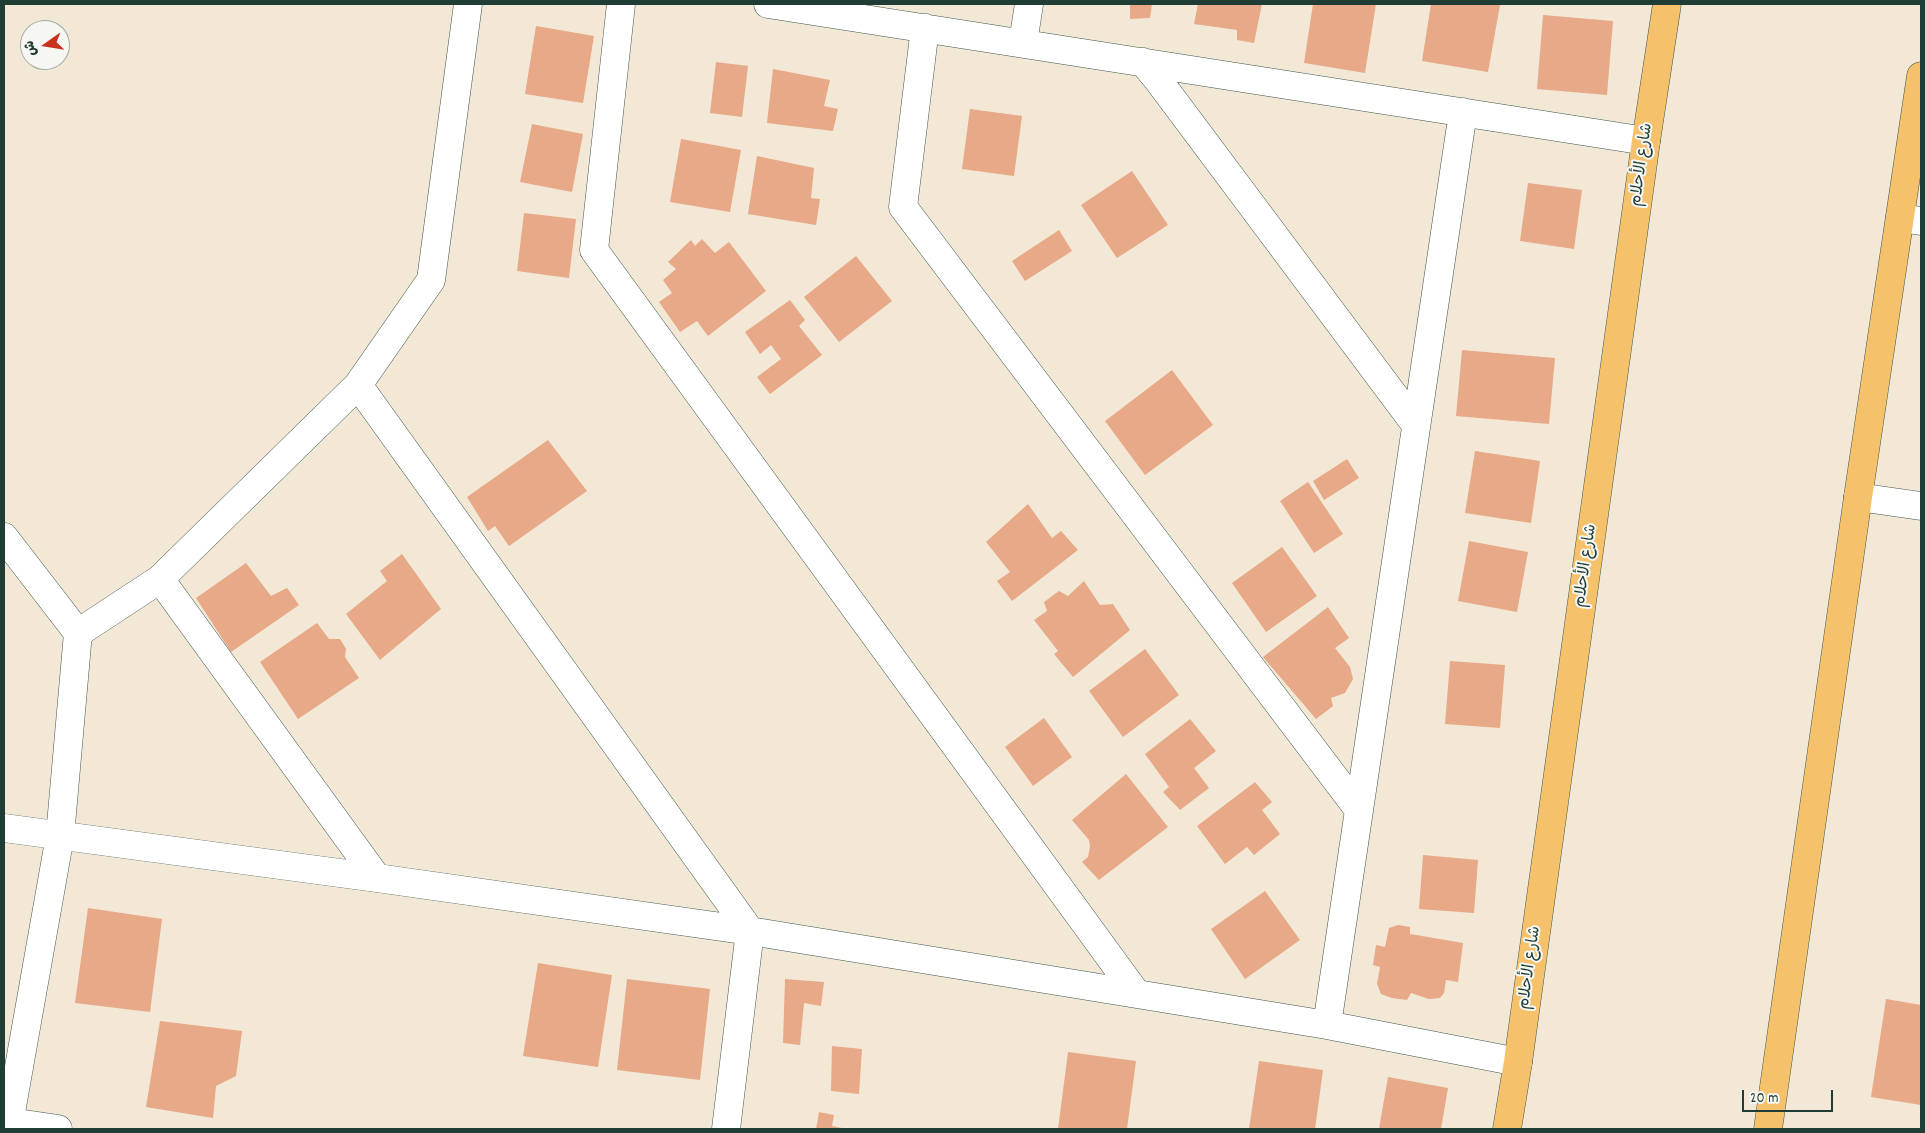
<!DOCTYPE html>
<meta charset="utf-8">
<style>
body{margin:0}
#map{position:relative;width:1925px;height:1133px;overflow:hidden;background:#f2e8d5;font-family:Dekko,"Playpen Sans Arabic",sans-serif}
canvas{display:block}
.frame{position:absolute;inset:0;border:5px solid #1f3d34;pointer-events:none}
.north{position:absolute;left:20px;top:20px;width:50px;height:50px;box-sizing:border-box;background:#f6f6f2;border:1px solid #a0aca6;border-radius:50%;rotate:257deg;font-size:14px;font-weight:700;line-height:20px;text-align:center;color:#1f3d34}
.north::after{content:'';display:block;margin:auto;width:18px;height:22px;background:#c8321e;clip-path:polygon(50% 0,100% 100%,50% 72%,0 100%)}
.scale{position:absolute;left:1742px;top:1090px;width:91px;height:22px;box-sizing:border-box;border:2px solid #1f3d34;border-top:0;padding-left:6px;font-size:15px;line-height:18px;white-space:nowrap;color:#1f3d34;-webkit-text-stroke:4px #f6f6f2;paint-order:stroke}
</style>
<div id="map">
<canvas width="1925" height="1133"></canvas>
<div class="frame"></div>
<div class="north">ش</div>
<div class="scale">20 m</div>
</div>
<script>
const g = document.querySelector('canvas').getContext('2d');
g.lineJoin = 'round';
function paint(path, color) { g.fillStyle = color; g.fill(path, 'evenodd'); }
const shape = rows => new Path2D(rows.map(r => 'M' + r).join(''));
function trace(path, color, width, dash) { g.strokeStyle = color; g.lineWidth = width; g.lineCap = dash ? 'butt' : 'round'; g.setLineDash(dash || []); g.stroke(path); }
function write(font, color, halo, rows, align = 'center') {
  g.font = font + ' Dekko,"Playpen Sans Arabic",sans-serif'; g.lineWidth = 4; g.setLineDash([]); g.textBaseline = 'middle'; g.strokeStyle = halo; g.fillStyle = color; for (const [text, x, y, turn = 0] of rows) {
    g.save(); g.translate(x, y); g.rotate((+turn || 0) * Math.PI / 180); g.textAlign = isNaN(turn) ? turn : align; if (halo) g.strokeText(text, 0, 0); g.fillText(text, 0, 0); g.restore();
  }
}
const building = shape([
 [1130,4,1152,4,1150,18,1130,19],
 [1198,4,1262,4,1254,43,1237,40,1237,30,1194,24],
 [1313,4,1376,4,1365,73,1304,63],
 [1431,4,1500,5,1488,72,1422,61],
 [1543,15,1613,21,1607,95,1537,89],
 [536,26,594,36,583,103,525,94],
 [716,62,748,66,742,117,710,113],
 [773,69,830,80,824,106,838,109,833,131,767,123],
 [970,109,1022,116,1014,176,962,169],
 [532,124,583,134,572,192,520,182],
 [681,139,741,150,730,212,670,202],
 [757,156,814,168,811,198,820,199,816,225,748,214],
 [1132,171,1168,225,1117,258,1081,205],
 [1528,183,1582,190,1574,249,1520,241],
 [524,213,576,219,569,278,517,271],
 [1059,230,1072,251,1025,281,1012,261],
 [702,239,715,253,729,242,766,291,708,336,697,321,680,332,659,302,672,293,663,280,676,269,668,262,691,240,695,246],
 [856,256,892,301,839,342,804,297],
 [790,300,805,320,799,326,822,355,770,394,757,377,781,359,771,345,760,354,745,332],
 [1462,350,1555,358,1549,424,1456,416],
 [1172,370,1213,425,1145,475,1105,421],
 [548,440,587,491,509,546,495,526,488,531,467,497],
 [1475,451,1540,461,1531,523,1465,513],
 [1347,459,1359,478,1324,500,1313,481],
 [1308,482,1343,534,1314,553,1280,501],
 [1028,504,1052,538,1061,531,1078,550,1012,601,997,581,1010,572,986,542],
 [1469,541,1528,552,1517,612,1458,601],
 [1282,547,1317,596,1266,632,1232,583],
 [402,554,441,609,380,660,346,614,387,581,380,571],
 [246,563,271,596,287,588,299,605,231,652,196,598],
 [1084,581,1100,605,1113,604,1130,630,1073,677,1054,654,1058,651,1034,620,1047,611,1044,602,1059,591,1068,596],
 [1328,607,1349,638,1335,648,1350,667,1353,679,1345,693,1331,698,1333,706,1316,719,1263,657],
 [317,623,329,639,340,639,346,649,345,657,359,678,298,719,260,662],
 [1145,649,1179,695,1123,737,1089,691],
 [1450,661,1505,665,1500,728,1445,724],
 [1044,718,1072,757,1033,786,1005,747],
 [1190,719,1216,751,1194,768,1209,788,1180,810,1163,792,1169,787,1145,754],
 [1126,774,1168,827,1099,880,1082,862,1088,857,1090,846,1089,840,1072,820],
 [1255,782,1272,802,1262,810,1280,834,1254,855,1247,847,1225,864,1197,826],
 [1423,855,1478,860,1474,913,1419,909],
 [1265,891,1300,940,1245,979,1211,929],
 [88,908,162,919,150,1012,75,1003],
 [1398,925,1410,927,1410,934,1463,943,1458,982,1446,980,1444,993,1440,998,1429,999,1411,993,1407,1000,1392,998,1381,994,1377,984,1380,967,1373,965,1376,945,1385,947,1389,928],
 [538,963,612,975,598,1067,523,1056],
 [627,979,710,989,700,1080,617,1070],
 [785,979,824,982,821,1006,804,1003,800,1045,783,1043],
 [1886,999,1921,1005,1921,1105,1871,1097],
 [160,1021,242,1031,236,1076,216,1086,213,1118,146,1107],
 [832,1046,862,1049,859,1094,831,1091],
 [1068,1052,1136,1061,1127,1129,1058,1129],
 [1259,1061,1323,1070,1315,1129,1249,1129],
 [1388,1077,1448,1088,1441,1129,1379,1129],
 [819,1112,834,1115,832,1126,847,1129,816,1129]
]);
const street = shape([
 [621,4,594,250,1136,993],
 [768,4,1646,141],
 [925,28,903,207,1359,810],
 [1023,43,1029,4],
 [1143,62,1158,80,1416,425],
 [1900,218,1921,221],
 [358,385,750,931,726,1129],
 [1858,497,1921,506],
 [4,537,78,633,60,836,8,1129],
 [160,579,377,878],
 [78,633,160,579,358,385,431,280,468,4],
 [4,828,377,878,750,931,1327,1025,1518,1062],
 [1327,1025,1463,112],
 [4,1121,58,1129]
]);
const primary = shape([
 [1507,1129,1518,1062,1646,141,1667,4],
 [1768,1129,1858,497,1921,76]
]);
const streetNames = [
 ["شارع الأحلام",1643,165,-82],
 ["شارع الأحلام",1587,566,-82],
 ["شارع الأحلام",1531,968,-82]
];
paint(building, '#e7a987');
trace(street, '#3f574c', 29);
trace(primary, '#3f574c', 29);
trace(street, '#fff', 28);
trace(primary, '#f5c16b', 28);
write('16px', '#1f3d34', '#f6f6f2', streetNames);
</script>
